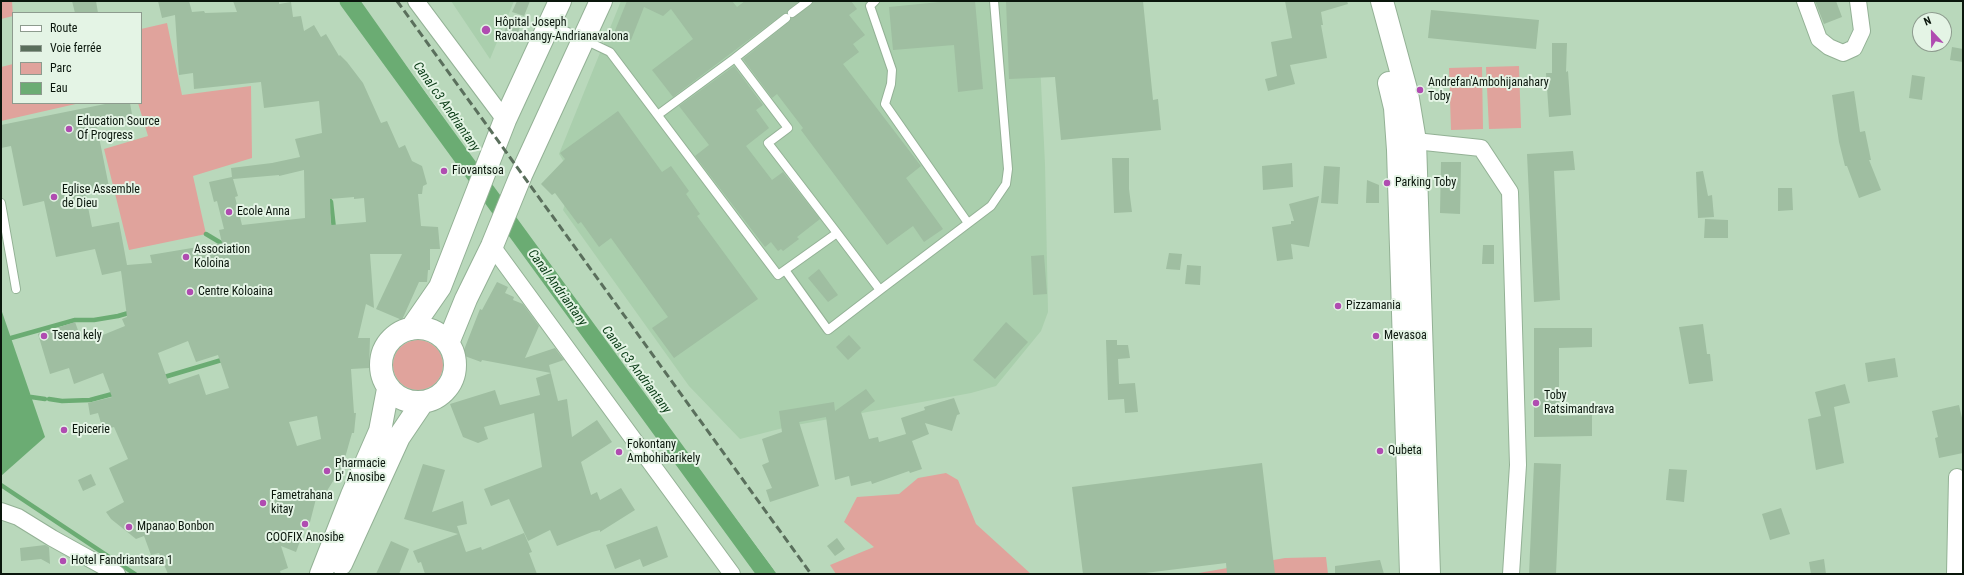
<!DOCTYPE html>
<meta charset="utf-8">
<style>
body{margin:0}
#map{position:relative;width:1964px;height:575px;overflow:hidden;background:#b9d8bb;font-family:"Roboto Condensed",sans-serif}
canvas{display:block}
.frame{position:absolute;inset:0;border:2px solid #0a160c;pointer-events:none}
.legend{position:absolute;left:12px;top:12px;width:130px;height:92px;box-sizing:border-box;background:#e4f4e5;border:1px solid #8d9b8e;margin:0;padding:5px 7px;list-style:none;font-size:12px;color:#0a160c}
.legend li{display:flex;align-items:center;gap:8px;height:20px}
.legend b{width:20px;border:1px solid #8d9b8e}
.north{position:absolute;left:1912px;top:12px;width:40px;height:40px;box-sizing:border-box;background:#e4f4e5;border:1px solid #8d9b8e;border-radius:50%;rotate:338deg;font-size:11px;font-weight:700;line-height:16px;text-align:center;color:#0a160c}
.north::after{content:'';display:block;margin:auto;width:14px;height:18px;background:#b04cb1;clip-path:polygon(50% 0,100% 100%,50% 72%,0 100%)}
</style>
<div id="map">
<canvas width="1964" height="575"></canvas>
<div class="frame"></div>
<ul class="legend">
<li><b style="height:5px;background:#fff"></b>Route</li>
<li><b style="height:5px;background:#5a6f5c"></b>Voie ferrée</li>
<li><b style="height:11px;background:#e0a39c"></b>Parc</li>
<li><b style="height:11px;background:#6bac73"></b>Eau</li>
</ul>
<div class="north">N</div>
</div>
<script>
const g = document.querySelector('canvas').getContext('2d');
g.lineJoin = 'round';
function paint(path, color) { g.fillStyle = color; g.fill(path, 'evenodd'); }
const shape = rows => new Path2D(rows.map(r => 'M' + r).join(''));
function trace(path, color, width, dash) { g.strokeStyle = color; g.lineWidth = width; g.lineCap = dash ? 'butt' : 'round'; g.setLineDash(dash || []); g.stroke(path); }
function write(font, color, halo, rows, align = 'center') {
  g.font = font + ' "Roboto Condensed",sans-serif'; g.lineWidth = 4; g.setLineDash([]); g.textBaseline = 'middle'; g.strokeStyle = halo; g.fillStyle = color; for (const [text, x, y, turn = 0] of rows) {
    g.save(); g.translate(x, y); g.rotate((+turn || 0) * Math.PI / 180); g.textAlign = isNaN(turn) ? turn : align; if (halo) g.strokeText(text, 0, 0); g.fillText(text, 0, 0); g.restore();
  }
}
const built = shape([
 [451,1,514,1,490,59],
 [621,1,1037,1,1045,164,1048,312,1041,331,996,386,971,393,791,426,740,439,689,386,563,210,574,178,559,154]
]);
const green = shape([
 [1,1,12,1,13,16,1,19],
 [167,23,182,95,251,86,252,158,193,176,206,234,129,250,104,149,148,136,138,103,141,103,141,29],
 [13,64,13,103,80,103,1,121,1,67],
 [1519,66,1521,128,1489,129,1486,67],
 [1482,67,1483,129,1451,130,1449,68],
 '393 365a25 25 0 1 1 50 0a25 25 0 1 1-50 0Z',
 [946,473,958,480,976,524,1031,574,836,574,830,565,874,547,844,522,857,497,899,494,918,478],
 [1326,557,1328,574,1193,574,1285,558]
]);
const water = shape([
 [1,309,45,437,1,476]
]);
const stream = shape([
 [358,1,478,171],
 [487,183,503,205],
 [327,197,331,202,334,229],
 [511,218,574,305,774,574],
 [206,234,221,243,228,243],
 [11,338,75,320,94,320,118,316,132,312],
 [161,378,225,359],
 [31,397,45,399],
 [49,399,62,401,90,400,116,393],
 [1,485,135,574]
]);
const canal = shape([
 [348,1,766,574]
]);
const building = shape([
 [72,1,96,1,98,13,75,13],
 [158,1,189,1,192,12,204,11,205,13,237,12,233,1,279,1,279,4,291,2,293,17,301,16,304,31,314,25,321,37,326,34,339,56,340,55,347,62,363,83,381,123,387,121,399,148,405,145,412,161,422,166,427,184,423,186,422,194,418,194,421,226,438,227,440,249,430,249,430,270,428,270,427,282,419,282,402,320,376,309,402,254,370,254,374,308,366,304,358,338,370,338,369,368,351,369,354,413,356,413,354,433,352,433,339,479,335,478,325,494,318,491,309,526,306,525,296,552,281,546,288,568,280,571,281,574,168,574,159,553,151,555,144,536,136,539,111,519,106,512,124,502,109,468,128,459,114,427,103,430,98,413,90,415,88,403,112,397,103,373,74,384,69,368,50,374,38,334,75,322,79,333,92,331,93,339,125,326,122,319,127,317,122,278,121,271,102,275,95,249,56,257,44,201,23,206,11,146,1,148,1,125,110,103,130,103,133,120,97,127,109,187,85,192,92,227,119,222,127,265,152,263,150,255,222,243,219,230,224,229,217,201,214,202,209,182,232,177,231,168,272,163,300,157,295,139,322,133,319,101,264,108,261,82,194,89,193,73,179,75,175,15,162,18],
 [304,170,305,218,242,225,235,197,238,196,233,179,279,175,279,176],
 [354,197,354,199,364,198,366,222,331,225,330,199],
 [188,341,196,362,218,355,229,388,206,395,199,374,169,384,158,353],
 [317,416,321,439,297,446,289,422],
 [517,1,530,1,524,16,512,12],
 [627,1,732,1,737,7,745,1,799,1,789,9,787,13,783,14,673,97,652,70,693,39,671,9,663,16,644,7,631,40,614,33],
 [813,1,851,1,857,9,849,15,865,35,853,44,859,52,843,64,921,166,906,178,943,229,924,242,913,226,887,245,801,130,803,128,777,94,772,98,743,59,789,22,791,18,811,5],
 [950,1,975,1,983,89,958,92,954,45,893,50,889,7],
 [1006,1,1143,1,1153,100,1158,99,1161,130,1061,140,1055,77,1009,79],
 [1285,1,1347,1,1348,4,1321,12,1323,25,1321,25,1327,58,1290,65,1295,84,1268,91,1265,79,1277,76,1271,42,1292,38],
 [1815,1,1836,1,1842,17,1824,24],
 [1431,10,1539,20,1536,49,1428,38],
 [509,20,521,25,514,42,502,37],
 [1552,43,1567,43,1566,72,1568,71,1571,115,1549,117,1546,73,1552,73],
 [1952,47,1963,49,1963,62,1950,60],
 [734,66,763,105,756,110,769,128,746,146,772,180,783,172,820,219,797,237,799,239,783,251,781,249,778,251,771,242,765,247,695,156,709,145,679,106],
 [1912,75,1925,77,1922,100,1909,98],
 [1854,91,1860,132,1865,131,1871,160,1869,160,1881,190,1859,198,1847,166,1845,166,1839,142,1832,95],
 [618,111,662,172,671,166,689,191,686,194,700,214,697,216,758,299,674,358,652,328,668,317,611,238,599,247,581,222,578,224,555,193,552,195,541,184,565,159,560,153],
 [1573,151,1575,170,1554,171,1560,300,1534,302,1527,154],
 [1112,158,1129,158,1129,189,1132,212,1114,213],
 [1441,162,1461,162,1460,214,1440,213],
 [1292,163,1293,187,1263,190,1262,166],
 [1324,166,1340,167,1338,204,1321,203],
 [1703,171,1708,196,1712,195,1714,217,1698,218,1696,172],
 [1367,180,1379,185,1379,203,1366,203],
 [1778,188,1792,188,1793,210,1778,211],
 [1319,196,1309,247,1291,244,1293,259,1277,261,1272,227,1291,224,1291,221,1294,221,1289,204],
 [1705,219,1728,220,1728,238,1704,238],
 [1483,245,1494,245,1494,264,1482,264],
 [1169,253,1182,254,1180,270,1166,269],
 [1044,255,1047,294,1033,295,1031,256],
 [1187,265,1201,266,1200,285,1185,284],
 [819,269,838,295,828,302,808,278],
 [497,282,508,287,505,293,514,297,513,300,523,304,539,326,525,358,555,348,564,360,549,365,551,373,482,360,481,362,462,355,480,309,482,310],
 [1006,322,1028,342,995,379,973,360],
 [1703,324,1707,354,1710,354,1713,381,1689,384,1679,327],
 [1534,328,1592,328,1592,347,1559,348,1559,416,1592,415,1592,436,1534,437],
 [849,335,861,348,848,360,836,347],
 [1106,340,1117,340,1117,345,1128,345,1130,358,1118,359,1119,384,1135,383,1138,412,1125,413,1124,399,1108,400],
 [1895,358,1898,377,1868,382,1865,363],
 [551,373,558,401,567,399,572,437,597,420,612,442,581,462,591,495,597,492,600,500,621,488,635,510,600,532,600,530,592,532,557,546,550,530,528,541,509,499,491,506,484,489,542,467,534,413,484,427,488,439,478,443,463,437,450,404,495,390,500,405,540,395,536,378],
 [1845,384,1850,403,1834,407,1844,463,1816,470,1808,419,1821,416,1815,392],
 [866,389,875,401,861,412,869,439,878,437,879,442,906,434,901,418,925,410,924,407,954,398,960,414,957,415,952,431,925,423,929,434,912,441,922,469,910,473,909,471,872,484,871,481,851,486,849,476,835,480,826,417,799,422,819,486,770,502,766,490,772,488,762,465,769,462,762,439,782,432,779,411,834,402,835,411],
 [1959,405,1963,422,1963,453,1939,458,1935,438,1938,437,1932,411],
 [1262,463,1275,574,1227,574,1226,563,1137,574,1083,574,1072,487],
 [1534,463,1561,464,1556,574,1529,574],
 [423,464,445,470,432,512,463,501,467,524,457,526,466,552,481,547,482,550,524,533,532,552,529,553,537,574,425,574,421,562,418,563,413,551,458,534,404,519],
 [1669,469,1687,470,1684,502,1666,500],
 [91,474,96,485,83,491,78,480],
 [1781,508,1790,534,1770,540,1762,514],
 [657,526,668,557,643,567,640,559,615,569,606,545],
 [837,538,845,549,835,556,827,546],
 [391,541,409,549,399,574,376,574],
 [45,545,49,547,50,564,41,559,21,561,20,548],
 [1824,559,1826,574,1811,574,1809,562],
 [1380,560,1384,574,1335,574,1335,566]
]);
const service = shape([
 [875,1,870,6,892,70,891,84,885,104,968,223],
 [792,13,808,1],
 [551,24,610,52,778,275,837,233,880,290,991,206,1006,184,1008,169,994,1],
 [735,58,786,18],
 [659,114,735,58,788,128,768,143,837,233],
 [1,203,16,289],
 [785,270,828,330,880,290]
]);
const minor = shape([
 [416,1,505,120],
 [1805,1,1819,39,1829,47,1843,53,1854,48,1862,31,1858,1],
 [1415,141,1481,148,1510,192,1518,465,1511,574],
 [492,246,732,574],
 [1,511,18,517,52,538,117,574],
 [1955,574,1957,477]
]);
const secondary = shape([
 '381 365a37 37 0 1 1 74 0a37 37 0 1 1-74 0Z',
 [411,329,440,287,505,120,560,1],
 [448,343,466,299,492,246,521,175,601,1],
 [341,564,399,437,422,403],
 [321,574,352,495,380,431,388,389]
]);
const primary = shape([
 [1382,1,1407,93,1415,141,1429,574],
 [1389,83,1395,108,1398,150,1411,574]
]);
const rail = shape([
 [397,1,811,574]
]);
const markers = [
 [486,30,5,"#b04cb1"],
 [1420,90,4,"#b04cb1"],
 [69,129,4,"#b04cb1"],
 [444,171,4,"#b04cb1"],
 [1387,183,4,"#b04cb1"],
 [54,197,4,"#b04cb1"],
 [229,212,4,"#b04cb1"],
 [186,257,4,"#b04cb1"],
 [190,292,4,"#b04cb1"],
 [1338,306,4,"#b04cb1"],
 [44,336,4,"#b04cb1"],
 [1376,336,4,"#b04cb1"],
 [1536,403,4,"#b04cb1"],
 [64,430,4,"#b04cb1"],
 [1380,451,4,"#b04cb1"],
 [619,452,4,"#b04cb1"],
 [327,471,4,"#b04cb1"],
 [263,503,4,"#b04cb1"],
 [305,524,4,"#b04cb1"],
 [129,527,4,"#b04cb1"],
 [63,561,4,"#b04cb1"]
];
const poiNames = [
 ["Hôpital Joseph",495,23],
 ["Ravoahangy-Andrianavalona",495,37],
 ["Andrefan'Ambohijanahary",1428,83],
 ["Toby",1428,97],
 ["Education Source",77,122],
 ["Of Progress",77,136],
 ["Fiovantsoa",452,171],
 ["Parking Toby",1395,183],
 ["Eglise Assemble",62,190],
 ["de Dieu",62,204],
 ["Ecole Anna",237,212],
 ["Association",194,250],
 ["Koloina",194,264],
 ["Centre Koloaina",198,292],
 ["Pizzamania",1346,306],
 ["Tsena kely",52,336],
 ["Mevasoa",1384,336],
 ["Toby",1544,396],
 ["Ratsimandrava",1544,410],
 ["Epicerie",72,430],
 ["Fokontany",627,445],
 ["Ambohibarikely",627,459],
 ["Qubeta",1388,451],
 ["Pharmacie",335,464],
 ["D' Anosibe",335,478],
 ["Fametrahana",271,496],
 ["kitay",271,510],
 ["Mpanao Bonbon",137,527],
 ["COOFIX Anosibe",305,538,"center"],
 ["Hotel Fandriantsara 1",71,561]
];
const waterNames = [
 ["Canal c3 Andriantany",446,107,55],
 ["Canal Andriantany",557,288,54],
 ["Canal c3 Andriantany",636,370,53]
];
paint(built, '#aacfad');
paint(green, '#e0a39c');
paint(water, '#6bac73');
trace(stream, '#6bac73', 4.5);
trace(canal, '#6bac73', 17);
paint(building, '#9fbea1');
trace(service, '#93b195', 10);
trace(minor, '#93b195', 18);
trace(secondary, '#93b195', 24);
trace(primary, '#93b195', 24);
trace(service, '#fff', 8);
trace(minor, '#fff', 16);
trace(secondary, '#fff', 22);
trace(primary, '#fff', 22);
trace(rail, '#5a6f5c', 3, [8, 4]);
for (const [x, y, r, color] of markers) { const dot = new Path2D(); dot.arc(x, y, r, 0, 2 * Math.PI); g.fillStyle = color; g.fill(dot); trace(dot, '#e4f4e5', 1.5); }
write('12px', '#0a160c', '#e4f4e5', poiNames, 'left');
write('italic 13px', '#083a14', '#e4f4e5', waterNames);
</script>
